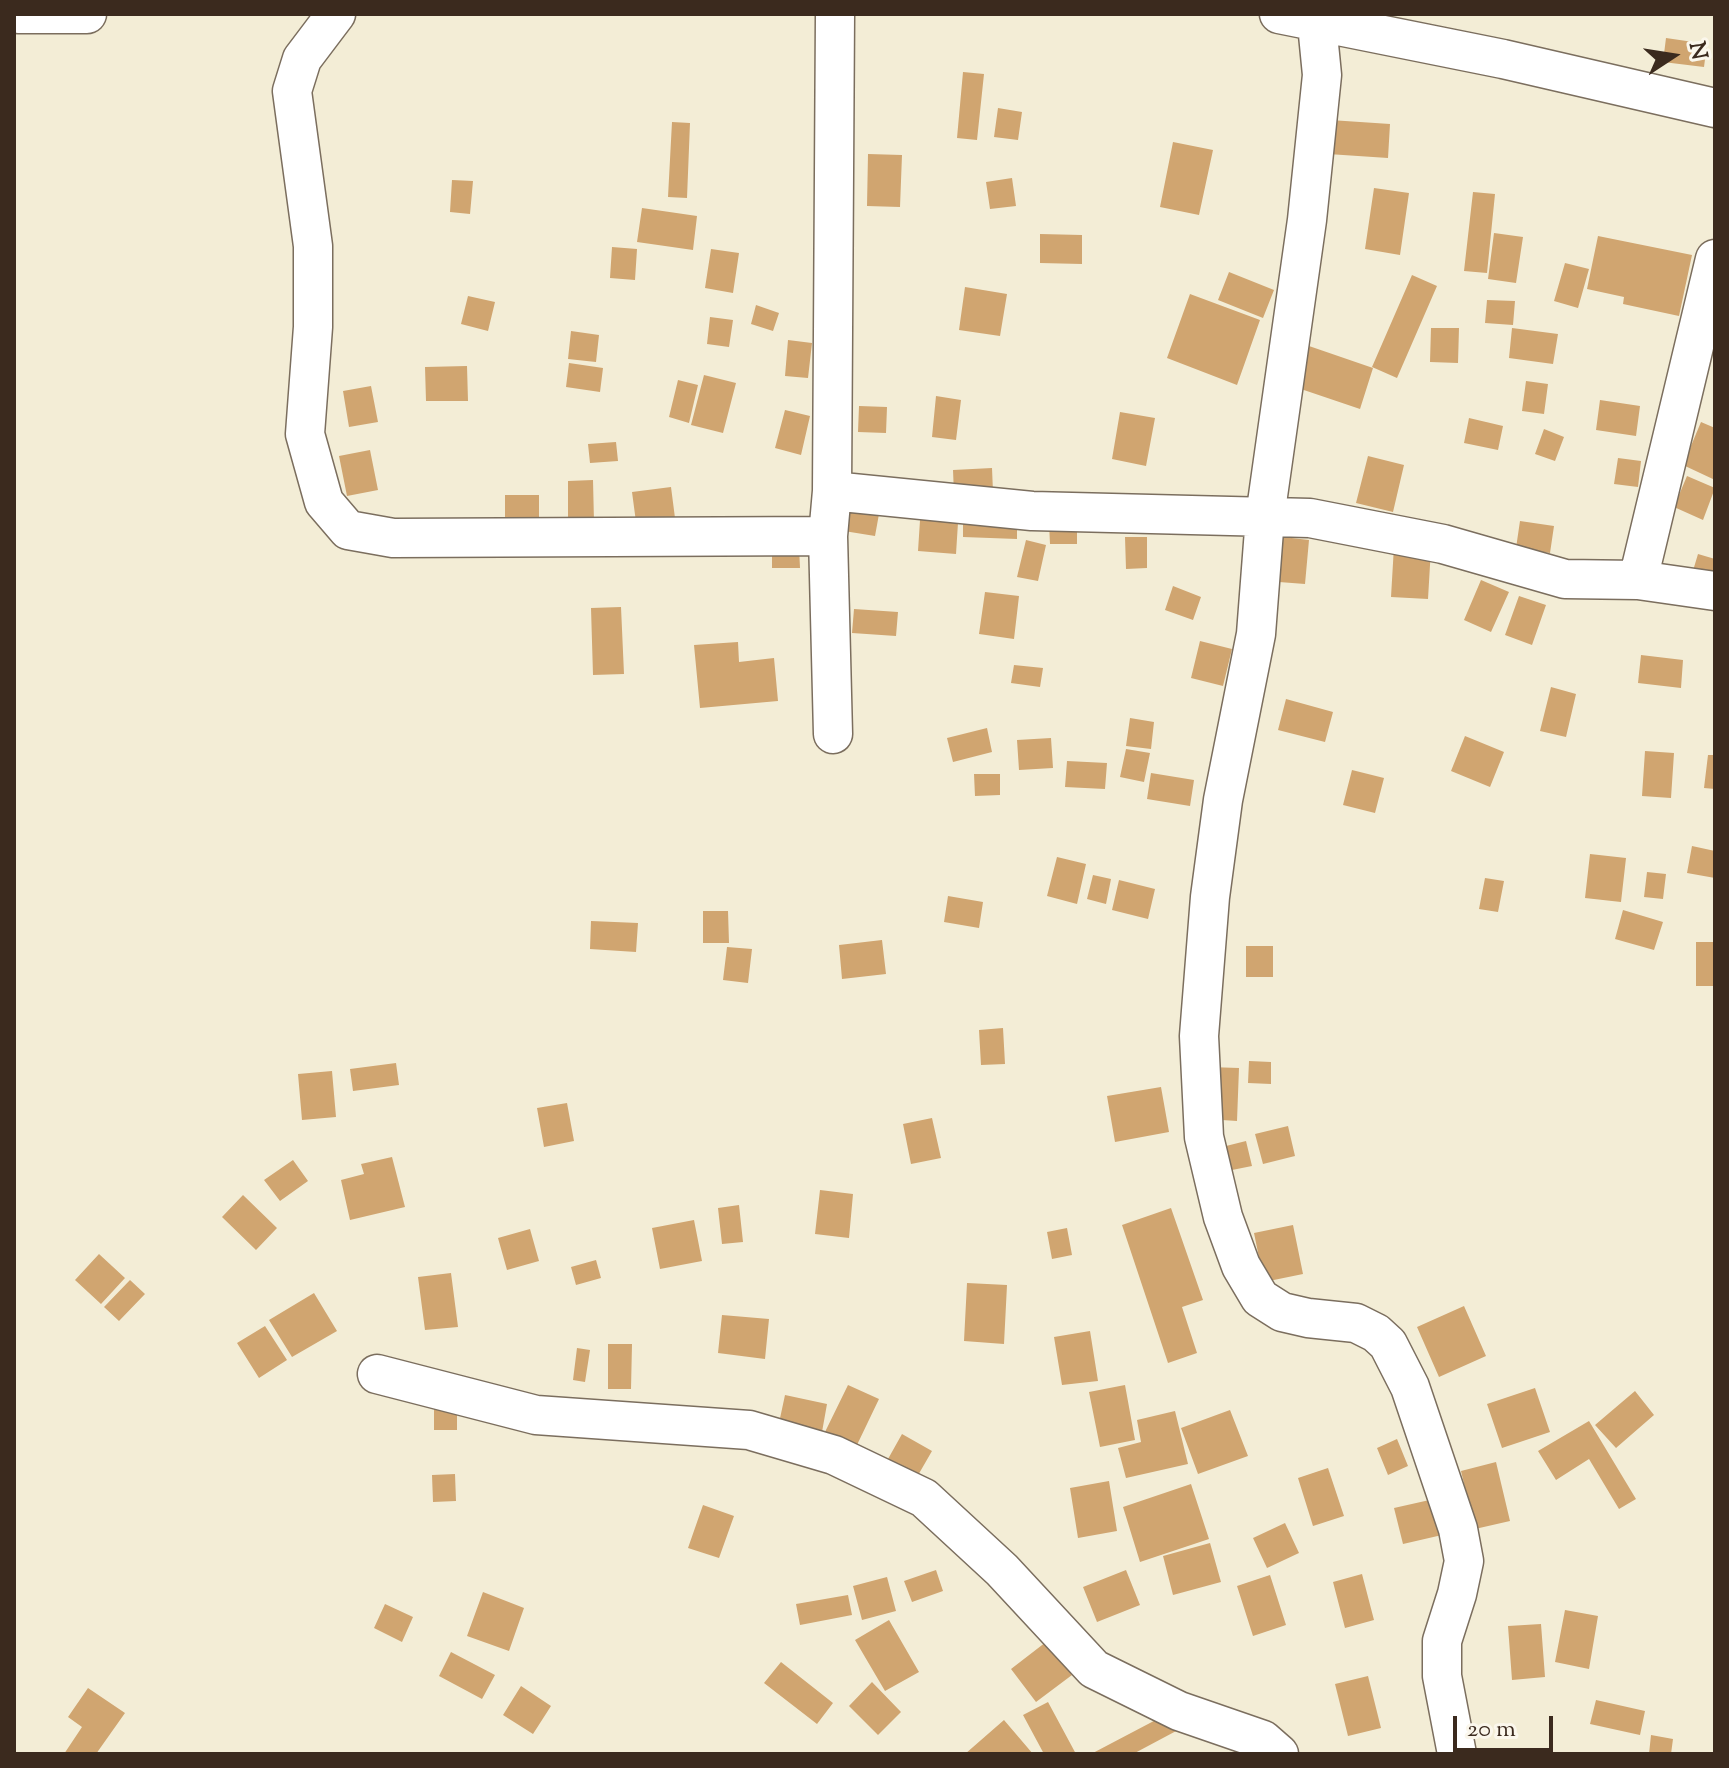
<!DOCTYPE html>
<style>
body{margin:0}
#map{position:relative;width:1729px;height:1768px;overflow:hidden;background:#f3edd6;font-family:"Sorts Mill Goudy",serif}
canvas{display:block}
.frame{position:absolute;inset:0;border:16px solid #3b2a1e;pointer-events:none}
.north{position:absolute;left:1633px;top:16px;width:80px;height:80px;-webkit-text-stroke:6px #fbf7ec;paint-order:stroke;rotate:78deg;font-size:22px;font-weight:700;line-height:32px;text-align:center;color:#3b2a1e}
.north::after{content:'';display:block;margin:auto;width:28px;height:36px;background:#3b2a1e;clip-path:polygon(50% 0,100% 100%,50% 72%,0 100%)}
.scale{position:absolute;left:1453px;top:1716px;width:100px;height:36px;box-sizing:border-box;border:4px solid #3b2a1e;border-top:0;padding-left:10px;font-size:24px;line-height:28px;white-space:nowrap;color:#3b2a1e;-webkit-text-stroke:6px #fbf7ec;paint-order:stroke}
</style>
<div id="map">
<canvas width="1729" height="1768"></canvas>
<div class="frame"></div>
<div class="north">N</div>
<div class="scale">20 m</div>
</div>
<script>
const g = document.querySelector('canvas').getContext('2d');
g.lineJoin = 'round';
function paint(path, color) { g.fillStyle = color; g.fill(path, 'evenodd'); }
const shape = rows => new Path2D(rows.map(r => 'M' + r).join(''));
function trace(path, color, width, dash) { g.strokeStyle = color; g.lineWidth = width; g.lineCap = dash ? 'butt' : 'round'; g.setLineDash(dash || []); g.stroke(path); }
const building = shape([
 [1666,38,1707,44,1704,67,1663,62],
 [963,72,984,74,977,140,957,138],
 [998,108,1022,112,1018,140,994,137],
 [1330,120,1390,124,1388,158,1328,154],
 [672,122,690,123,687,198,668,197],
 [1173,142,1213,150,1199,215,1160,207],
 [868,154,902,155,900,207,867,206],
 [1012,178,1016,206,990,209,986,182],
 [452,180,473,181,470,214,450,212],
 [1374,188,1409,193,1400,255,1365,249],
 [1473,192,1495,194,1487,273,1464,271],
 [642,208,697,216,693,250,637,242],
 [1494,233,1523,237,1516,283,1488,279],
 [1040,234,1082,235,1082,264,1040,263],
 [1598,236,1692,255,1679,316,1623,304,1624,297,1587,289],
 [612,247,637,249,635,280,610,278],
 [711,249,739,253,733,293,705,288],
 [1565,263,1589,269,1578,308,1554,301],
 [1229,272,1274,290,1263,318,1218,300],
 [1412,275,1437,286,1397,378,1372,367],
 [965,287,1007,294,1000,336,959,330],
 [1190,294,1260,320,1237,385,1167,358],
 [468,296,495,302,488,331,461,324],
 [1487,300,1515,301,1513,325,1485,323],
 [756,305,779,313,773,331,751,324],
 [710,317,733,320,729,347,707,344],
 [1431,328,1459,328,1458,363,1430,362],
 [1512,328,1558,334,1553,364,1509,358],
 [571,331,599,335,596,362,568,359],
 [788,340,812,343,808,378,785,376],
 [1309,346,1373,368,1360,409,1295,387],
 [569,363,603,368,600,392,566,387],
 [467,366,468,401,426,401,425,367],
 [704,375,736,383,723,433,691,425],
 [678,380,698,385,689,423,669,417],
 [1526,381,1548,384,1544,414,1522,411],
 [371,386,378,422,349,427,343,391],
 [936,396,961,400,956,440,932,437],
 [1600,400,1640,406,1636,436,1596,430],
 [859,406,887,407,886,433,858,432],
 [785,410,810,416,801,455,775,448],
 [1120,412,1155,418,1146,466,1112,459],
 [1469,418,1503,426,1498,450,1464,443],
 [1701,422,1715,428,1715,480,1683,465],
 [1544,429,1564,437,1555,461,1535,454],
 [616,442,618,461,590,463,588,444],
 [370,450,378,490,347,496,339,456],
 [1368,456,1404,465,1393,512,1356,503],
 [1618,458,1641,461,1638,487,1614,484],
 [992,468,993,492,954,494,953,470],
 [1687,476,1715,488,1703,520,1674,507],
 [593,480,594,522,568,522,568,481],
 [671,487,675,518,636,522,632,492],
 [505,495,539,495,539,525,505,525],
 [850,497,881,503,875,536,844,531],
 [921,505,959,507,956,554,918,551],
 [963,517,1017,518,1017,539,963,537],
 [1520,521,1554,526,1550,553,1516,548],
 [1049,523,1077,523,1077,544,1050,544],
 [1125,537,1147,537,1147,568,1126,569],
 [1283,537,1309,540,1305,584,1279,582],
 [1026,540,1046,545,1038,581,1017,577],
 [1394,546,1431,548,1428,599,1391,597],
 [799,547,800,568,772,568,772,548],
 [1698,554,1715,559,1715,580,1692,574],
 [1481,580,1509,592,1491,632,1464,620],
 [1173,586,1201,597,1193,620,1165,610],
 [985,592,1019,596,1014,639,979,634],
 [1519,596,1546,605,1532,645,1505,635],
 [621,607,624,674,593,675,591,608],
 [854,609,898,612,896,636,852,633],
 [1200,641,1232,649,1223,686,1191,678],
 [738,642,739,662,774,658,778,701,700,708,694,645],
 [1641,655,1683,660,1681,688,1638,683],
 [1014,665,1043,668,1040,687,1011,683],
 [1551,687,1576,694,1566,737,1540,731],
 [1286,699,1333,712,1325,742,1278,730],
 [1130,718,1154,722,1151,749,1126,746],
 [987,728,992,752,953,762,947,738],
 [1465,736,1504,752,1490,787,1451,771],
 [1051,738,1053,768,1019,770,1017,740],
 [1126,749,1150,753,1144,782,1120,777],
 [1645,751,1674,753,1671,798,1642,796],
 [1708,755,1715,755,1715,789,1704,788],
 [1067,761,1107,763,1105,789,1065,787],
 [1352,770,1384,778,1375,813,1343,805],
 [1151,773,1194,780,1190,806,1147,799],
 [974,774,1000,774,1000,795,975,796],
 [1692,846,1715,851,1715,878,1687,873],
 [1590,854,1626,858,1621,902,1585,898],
 [1057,857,1086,864,1077,904,1047,896],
 [1647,872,1666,874,1663,899,1644,897],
 [1093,875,1111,879,1106,904,1087,899],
 [1485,878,1504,881,1498,912,1479,909],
 [1119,880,1155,889,1148,919,1112,910],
 [948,896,983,902,979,928,944,922],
 [1623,910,1663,922,1654,950,1615,939],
 [703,911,728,911,729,943,703,943],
 [591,921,638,923,636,952,590,949],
 [882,940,886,974,842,979,839,945],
 [1696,942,1715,942,1715,986,1696,986],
 [1246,946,1273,946,1273,977,1246,977],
 [727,947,752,949,748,983,723,980],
 [1003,1028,1005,1064,981,1065,979,1030],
 [1249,1061,1271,1062,1271,1084,1248,1083],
 [396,1063,399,1085,353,1091,350,1069],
 [1209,1067,1239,1068,1237,1121,1207,1119],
 [332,1071,336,1117,302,1120,298,1074],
 [1161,1087,1169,1132,1115,1142,1107,1096],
 [567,1103,574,1141,544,1147,537,1108],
 [932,1118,941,1158,911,1164,903,1124],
 [1288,1126,1295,1156,1263,1164,1255,1134],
 [1246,1141,1252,1166,1232,1170,1226,1146],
 [392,1157,405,1207,350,1220,341,1180,364,1174,361,1164],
 [293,1160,308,1181,280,1201,264,1180],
 [820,1190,853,1194,849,1238,815,1234],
 [243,1195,277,1228,256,1250,222,1217],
 [739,1205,743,1242,722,1244,718,1208],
 [1171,1208,1203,1300,1182,1307,1197,1353,1168,1363,1122,1225],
 [694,1220,702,1261,660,1269,652,1228],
 [1293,1225,1303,1274,1264,1282,1254,1233],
 [1067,1228,1072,1255,1052,1259,1047,1232],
 [530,1229,539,1261,507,1270,498,1238],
 [99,1254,125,1278,101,1304,75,1280],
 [596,1260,601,1278,576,1285,571,1267],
 [451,1273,458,1327,425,1330,418,1277],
 [130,1280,145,1294,119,1321,104,1307],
 [967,1283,1007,1285,1004,1344,964,1341],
 [314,1293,337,1331,292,1357,269,1320],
 [1464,1306,1486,1356,1439,1377,1417,1327],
 [722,1315,769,1319,765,1359,718,1353],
 [265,1326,287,1360,259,1378,237,1343],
 [1090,1331,1098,1381,1062,1385,1054,1337],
 [608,1344,632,1344,631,1389,608,1389],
 [577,1348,590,1350,585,1382,573,1380],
 [848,1385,879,1399,856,1447,825,1432],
 [1125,1385,1135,1440,1100,1447,1089,1392],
 [1535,1388,1550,1432,1502,1448,1487,1404],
 [1635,1391,1654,1415,1616,1448,1595,1425],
 [785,1395,827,1404,822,1432,779,1423],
 [434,1409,457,1409,457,1430,434,1430],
 [1230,1410,1248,1456,1198,1474,1181,1428],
 [1175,1411,1188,1464,1126,1478,1118,1448,1141,1442,1137,1420],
 [1589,1421,1636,1499,1619,1509,1589,1459,1556,1480,1538,1451],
 [902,1434,932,1451,917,1477,888,1459],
 [1397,1439,1408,1466,1388,1475,1377,1448],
 [1496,1462,1510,1521,1475,1529,1461,1471],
 [1328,1468,1344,1516,1313,1526,1298,1478],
 [455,1474,456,1501,433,1502,432,1475],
 [1109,1481,1117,1531,1078,1538,1070,1488],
 [1191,1484,1209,1539,1140,1562,1123,1507],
 [1434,1499,1442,1535,1403,1544,1394,1508],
 [703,1505,734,1516,719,1558,688,1548],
 [1285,1523,1299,1553,1267,1568,1253,1538],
 [1210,1543,1221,1582,1173,1595,1163,1556],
 [936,1570,943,1591,912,1602,904,1581],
 [1126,1570,1140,1605,1097,1622,1083,1587],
 [1362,1574,1374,1620,1345,1628,1333,1582],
 [1270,1575,1286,1625,1253,1636,1237,1586],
 [887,1577,896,1611,862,1620,853,1586],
 [483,1592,524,1608,509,1651,467,1636],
 [848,1595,852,1615,800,1625,796,1604],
 [385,1604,413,1617,402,1642,374,1628],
 [1565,1610,1598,1616,1589,1669,1555,1662],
 [889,1620,919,1672,885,1691,855,1640],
 [1541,1624,1545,1677,1512,1680,1508,1626],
 [1046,1642,1072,1675,1036,1702,1011,1669],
 [451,1652,495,1675,482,1699,439,1676],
 [781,1662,833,1703,817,1724,764,1683],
 [1368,1676,1381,1728,1348,1736,1335,1684],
 [872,1682,901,1712,878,1735,849,1706],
 [521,1686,551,1706,533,1734,503,1715],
 [88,1688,125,1713,96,1754,64,1754,82,1727,68,1717],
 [1596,1700,1645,1711,1640,1735,1590,1724],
 [1048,1702,1076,1754,1044,1754,1023,1715],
 [1169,1713,1178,1730,1133,1754,1091,1754],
 [1004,1720,1033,1754,965,1754],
 [1651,1735,1673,1739,1671,1754,1649,1754]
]);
const minor = shape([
 [18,14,87,14],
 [336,14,302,59,292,91,313,246,313,327,305,434,324,502,348,530,393,538,828,536],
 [1279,14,1503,59,1715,108],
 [1316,14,1322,75,1307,220,1265,517,1256,634,1223,800,1210,897,1199,1036,1204,1137,1223,1217,1241,1266,1260,1298,1282,1312,1308,1318,1356,1323,1376,1333,1388,1344,1410,1387,1458,1529,1464,1561,1457,1594,1442,1641,1442,1676,1457,1754],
 [832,491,1032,511,1310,518,1443,544,1565,579,1638,580,1715,591],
 [1638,580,1715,259],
 [833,734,828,536,832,491,835,14],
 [377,1374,536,1415,749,1430,834,1455,924,1498,1002,1570,1094,1669,1179,1711,1263,1740,1279,1754]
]);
paint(building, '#d0a570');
trace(minor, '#7b6e5e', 41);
trace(minor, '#fff', 38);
</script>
